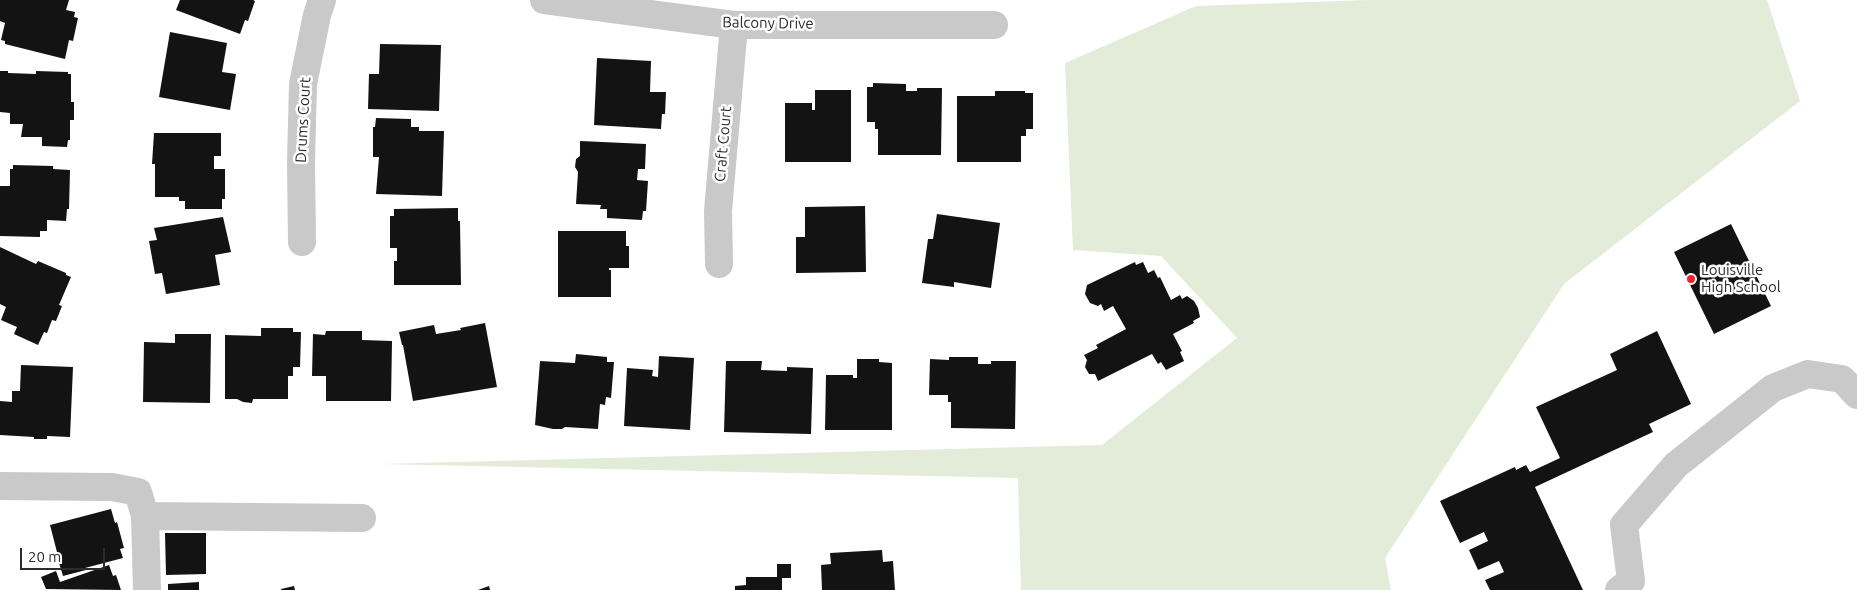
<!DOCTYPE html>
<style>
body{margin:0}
#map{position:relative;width:1857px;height:590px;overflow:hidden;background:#fff;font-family:Ubuntu,sans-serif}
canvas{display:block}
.scale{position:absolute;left:20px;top:548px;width:85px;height:22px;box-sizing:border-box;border:2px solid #2c2c2c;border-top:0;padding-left:6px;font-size:15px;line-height:18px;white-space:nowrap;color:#2c2c2c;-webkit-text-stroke:4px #fff;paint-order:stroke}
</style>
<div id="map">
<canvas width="1857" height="590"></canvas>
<div class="scale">20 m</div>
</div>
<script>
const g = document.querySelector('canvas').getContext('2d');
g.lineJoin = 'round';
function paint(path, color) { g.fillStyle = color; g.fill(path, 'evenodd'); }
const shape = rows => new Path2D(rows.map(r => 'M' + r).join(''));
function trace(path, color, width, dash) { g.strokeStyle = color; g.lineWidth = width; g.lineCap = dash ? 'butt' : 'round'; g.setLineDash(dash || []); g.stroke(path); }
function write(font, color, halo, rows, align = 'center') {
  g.font = font + ' Ubuntu,sans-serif'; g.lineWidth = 5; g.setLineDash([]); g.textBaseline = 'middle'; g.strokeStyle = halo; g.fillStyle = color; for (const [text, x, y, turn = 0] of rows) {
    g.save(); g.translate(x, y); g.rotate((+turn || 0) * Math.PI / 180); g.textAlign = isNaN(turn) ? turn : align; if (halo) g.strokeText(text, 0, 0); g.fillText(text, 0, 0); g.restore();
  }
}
const green = shape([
 [1369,0,1767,0,1800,101,1564,284,1385,558,1391,590,1021,590,1018,478,382,464,1102,445,1237,338,1161,256,1073,250,1065,63,1196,6]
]);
const building = shape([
 [0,0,69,0,66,10,75,12,74,17,78,18,73,41,69,40,65,59,5,44,5,41,1,40,5,23,0,21],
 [180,0,253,0,255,1,248,21,245,20,240,34,176,10],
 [170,32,227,43,222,72,236,74,230,110,159,97],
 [380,44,441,45,439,111,368,109,369,74,379,74],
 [597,58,651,61,650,92,666,92,665,114,662,114,661,129,594,125],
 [0,71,8,71,8,73,36,74,36,71,68,72,68,74,71,74,71,102,74,102,74,120,70,120,70,140,68,140,67,147,42,146,42,137,21,137,23,124,10,124,10,113,0,112],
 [873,83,906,84,906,91,917,91,917,88,942,88,941,155,878,155,878,129,875,129,875,122,867,122,867,87,873,87],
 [815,90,851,90,851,162,785,162,785,103,812,103,812,110,815,110],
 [995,91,1025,91,1025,93,1033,93,1033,129,1026,129,1026,136,1021,136,1021,162,957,162,957,96,995,96],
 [376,118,411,119,411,127,419,127,419,131,444,131,442,196,376,194,379,157,373,157,373,127,375,127],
 [154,133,221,133,221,156,214,156,214,169,225,169,225,199,222,199,222,209,185,209,185,201,179,201,179,197,155,197,155,164,152,164],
 [580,141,646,144,645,169,638,169,637,180,648,181,646,211,643,211,642,220,607,218,607,209,600,209,601,205,576,204,578,172,575,167,576,159,580,156],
 [13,165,53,166,53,169,70,170,69,209,67,209,66,221,47,220,47,231,40,231,40,237,0,236,0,186,10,186,10,169,13,169],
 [865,206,866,272,796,273,796,237,805,237,805,207],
 [458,208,458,221,460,221,461,285,394,285,394,261,397,261,397,248,390,248,390,216,394,216,394,209],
 [937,214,1000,223,991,288,954,282,954,287,922,283,928,239,933,239],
 [223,217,231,252,215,255,220,285,166,294,162,273,155,274,149,241,157,240,154,228],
 [1731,224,1771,306,1714,334,1674,252],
 [558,231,626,231,626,246,629,246,629,268,609,268,609,270,611,270,611,297,558,297],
 [0,247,36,264,38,261,66,273,66,275,71,277,59,305,62,306,56,321,52,320,47,333,44,332,38,345,14,334,17,327,1,320,6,307,0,304],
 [1135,262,1136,265,1143,262,1148,273,1154,270,1158,278,1160,277,1171,300,1180,295,1182,299,1187,296,1194,301,1198,308,1200,317,1193,321,1194,323,1173,334,1182,351,1180,352,1184,361,1166,370,1161,362,1158,364,1152,354,1098,381,1095,374,1089,374,1085,367,1087,360,1084,355,1098,348,1096,345,1126,329,1113,306,1104,311,1101,304,1098,306,1090,303,1085,294,1087,285],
 [485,323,497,387,413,401,403,345,402,345,399,332,434,325,436,334,461,330,460,328],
 [261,328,293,328,293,332,301,332,300,367,293,367,293,376,288,376,288,399,253,399,252,403,243,402,237,399,225,399,225,335,261,336],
 [326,331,362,331,362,340,392,341,391,401,326,401,326,376,312,376,313,334,325,335],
 [1657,331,1691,404,1649,424,1653,432,1535,487,1583,590,1490,590,1485,580,1504,572,1499,561,1478,570,1469,550,1488,541,1484,532,1460,543,1440,501,1515,467,1516,470,1526,465,1530,472,1560,458,1536,407,1617,370,1610,354],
 [175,334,211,334,210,403,143,402,144,342,175,343],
 [576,354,607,357,607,362,614,362,611,398,606,397,605,405,600,404,598,429,565,427,562,429,553,429,535,425,540,361,575,363],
 [659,356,694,358,690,430,624,426,627,368,653,370,652,376,658,377],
 [949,357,978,357,978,364,991,364,991,361,1016,361,1015,429,951,428,951,402,948,402,948,395,929,395,930,359,949,360],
 [857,359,879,359,879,362,892,363,892,430,825,430,826,375,853,375,853,378,857,378],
 [726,361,762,361,761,370,787,371,787,367,813,368,811,434,724,432],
 [21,365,73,367,70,437,47,436,47,439,34,439,34,437,0,435,0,401,12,402,12,391,20,391],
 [111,509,115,523,117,522,124,548,120,549,123,558,85,568,86,570,63,576,59,563,56,564,54,557,58,556,50,525],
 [165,533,206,533,206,574,166,575],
 [882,550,883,562,893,561,895,590,822,590,821,565,831,564,830,553],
 [777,564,791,564,791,578,782,578,782,590,735,590,735,586,746,585,746,577,777,577],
 [109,565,113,576,116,575,121,590,46,589,41,577,56,571,60,582],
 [199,582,199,590,168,590,168,584],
 [294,586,295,590,281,590,281,589],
 [489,586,490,590,478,590]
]);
const minor = shape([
 [544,0,734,25,994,25],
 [302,242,301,162,303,84,317,15,322,0],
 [719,264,718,211,734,25],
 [0,486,112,487,138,492,145,516,362,518],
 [145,516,147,590],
 [1619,590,1631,581,1624,525,1676,465,1773,388,1808,374,1842,379,1857,395]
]);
const markers = [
 [1691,279,5,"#f2202a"]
];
const streetNames = [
 ["Balcony Drive",768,23,1],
 ["Drums Court",303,120,-87],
 ["Craft Court",723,144,-85]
];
const poiNames = [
 ["Louisville",1701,270],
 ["High School",1701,287]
];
paint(green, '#e2ecd8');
paint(building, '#131313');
trace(minor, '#c9c9c9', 28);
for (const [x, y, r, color] of markers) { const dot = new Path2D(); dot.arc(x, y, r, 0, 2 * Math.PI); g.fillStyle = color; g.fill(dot); trace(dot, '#fff', 2); }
write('15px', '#2c2c2c', '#fff', streetNames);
write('15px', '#2c2c2c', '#fff', poiNames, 'left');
</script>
